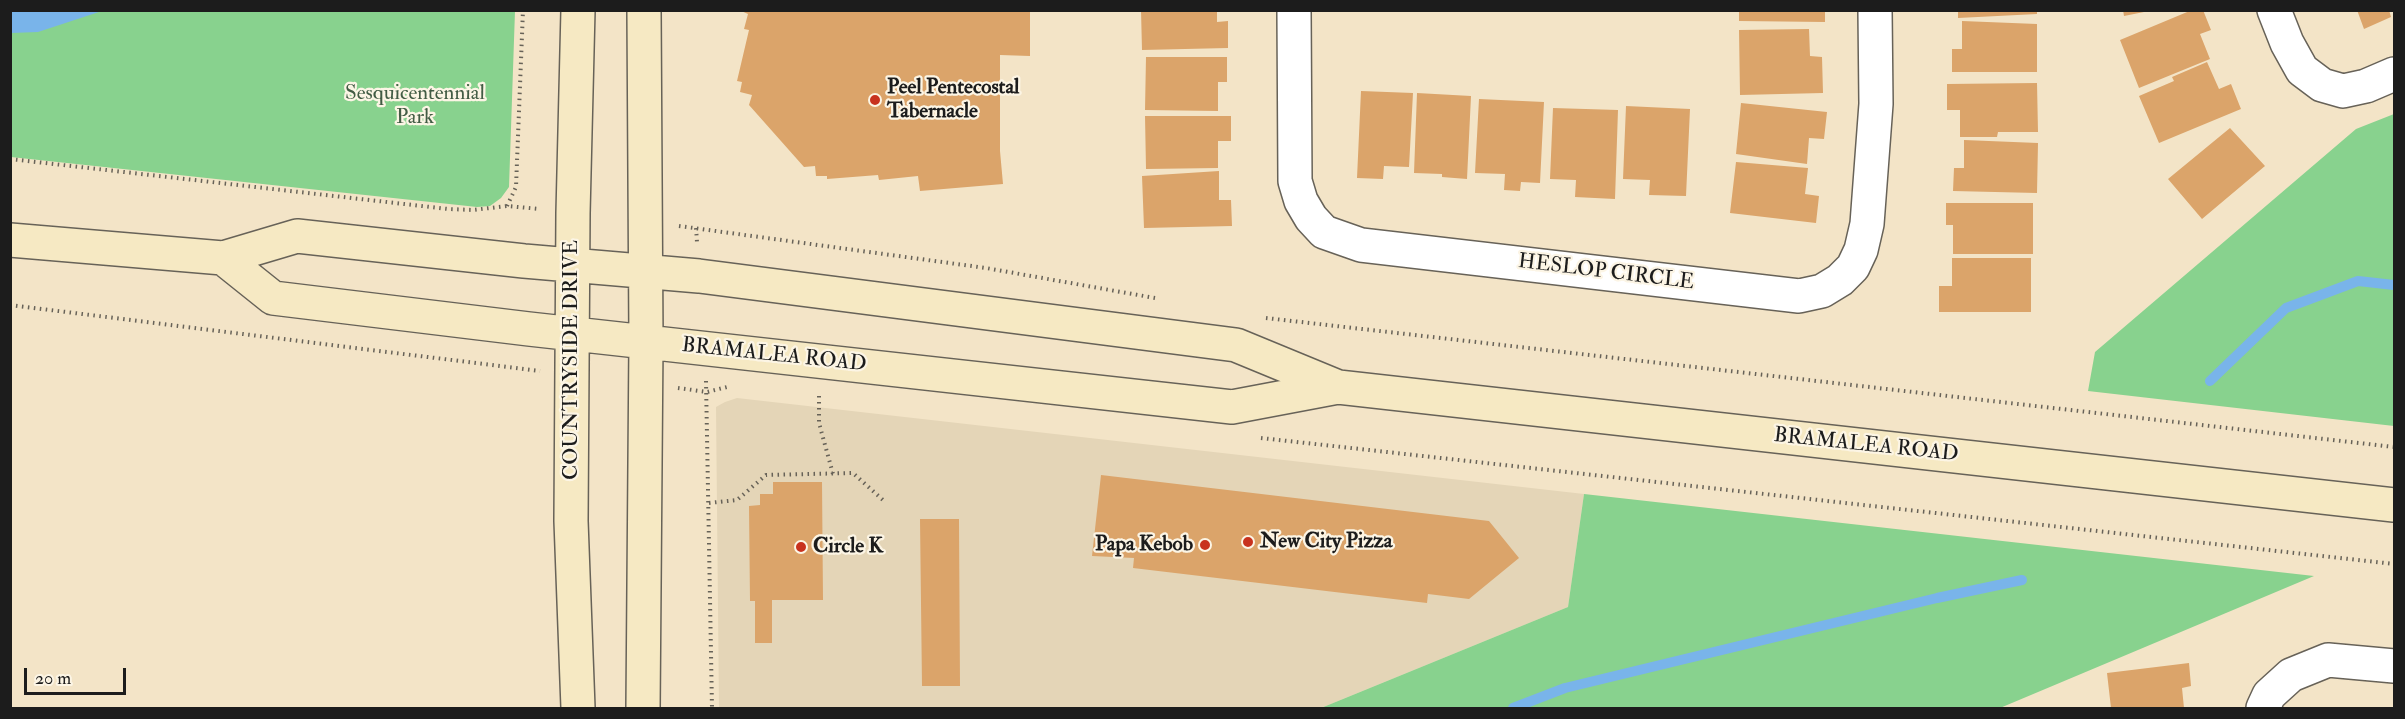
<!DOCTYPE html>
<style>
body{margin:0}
#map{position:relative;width:2405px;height:719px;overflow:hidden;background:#f3e4c7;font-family:"IM FELL Double Pica",serif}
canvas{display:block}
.frame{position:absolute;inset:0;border:12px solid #1c1c1c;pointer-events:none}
.scale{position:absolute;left:24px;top:668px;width:102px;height:27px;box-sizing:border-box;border:3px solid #1c1c1c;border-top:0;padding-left:8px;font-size:18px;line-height:21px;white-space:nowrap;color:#1c1c1c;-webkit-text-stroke:4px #fcf5e5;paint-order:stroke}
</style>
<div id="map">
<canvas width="2405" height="719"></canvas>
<div class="frame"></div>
<div class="scale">20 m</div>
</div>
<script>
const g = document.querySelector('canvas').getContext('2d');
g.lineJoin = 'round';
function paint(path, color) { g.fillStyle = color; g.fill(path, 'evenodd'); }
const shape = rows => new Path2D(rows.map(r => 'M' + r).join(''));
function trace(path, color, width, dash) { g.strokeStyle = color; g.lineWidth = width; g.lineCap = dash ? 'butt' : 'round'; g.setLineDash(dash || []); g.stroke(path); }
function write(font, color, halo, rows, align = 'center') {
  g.font = font + ' "IM FELL Double Pica",serif'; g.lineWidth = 4.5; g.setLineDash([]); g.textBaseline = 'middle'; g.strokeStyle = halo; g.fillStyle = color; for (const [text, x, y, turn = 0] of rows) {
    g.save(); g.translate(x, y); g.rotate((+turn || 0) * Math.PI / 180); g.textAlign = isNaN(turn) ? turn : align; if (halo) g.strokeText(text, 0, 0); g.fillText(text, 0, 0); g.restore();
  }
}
const built = shape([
 [737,398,1584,494,1568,607,1321,708,719,708,716,407,725,402]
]);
const green = shape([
 [11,11,515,11,509,187,501,198,490,206,477,207,11,157],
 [2394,114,2394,426,2088,391,2095,352,2356,129],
 [1584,494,1691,506,2314,576,2000,708,1321,708,1568,607]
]);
const water = shape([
 [10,11,11,10,102,11,38,32,11,33]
]);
const stream = shape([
 [2210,381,2286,308,2358,281,2394,285],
 [1513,708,1565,688,1937,598,2022,580]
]);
const building = shape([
 [739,10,1030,12,1030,56,1000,55,1000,151,1003,184,920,191,918,176,879,180,878,175,827,179,827,176,816,176,815,166,804,167,749,105,752,95,740,92,742,82,737,81,749,30,744,29,748,14],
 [1141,10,1217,10,1217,22,1228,21,1228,48,1142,50],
 [1739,10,1825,10,1825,22,1739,21],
 [1958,10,2037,10,2037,14,1958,18],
 [2123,10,2144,10,2144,12,2124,16],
 [2192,10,2203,10,2211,30,2200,34,2210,59,2139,88,2120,40],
 [2357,10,2389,10,2391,17,2364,29],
 [1962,21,2037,24,2037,72,1952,72,1952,49,1962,49],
 [1809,29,1810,56,1822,57,1823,93,1740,95,1739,30],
 [1146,57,1227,57,1227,82,1218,82,1218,111,1145,110],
 [2207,62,2219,89,2231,84,2241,109,2159,143,2139,96,2174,81,2172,77],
 [2037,83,2038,132,1998,132,1997,137,1960,137,1960,110,1947,110,1947,84],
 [1361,91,1413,93,1409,167,1384,166,1383,179,1357,178],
 [1417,93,1471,96,1467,179,1442,177,1442,174,1414,173],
 [1479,99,1544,102,1540,183,1521,182,1520,191,1504,190,1505,174,1475,173],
 [1741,103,1827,112,1824,139,1809,138,1807,164,1736,154],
 [1626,106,1690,109,1686,196,1649,195,1650,180,1623,179],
 [1553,108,1618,110,1615,199,1575,197,1576,180,1550,179],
 [1145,116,1231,116,1231,141,1218,141,1218,168,1146,169],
 [2230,128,2265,166,2202,219,2168,179],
 [1964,140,2038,143,2037,193,1953,191,1954,168,1964,168],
 [1736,162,1808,168,1805,194,1819,196,1816,223,1730,213],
 [1219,171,1219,200,1231,200,1232,226,1144,228,1142,176],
 [1946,203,2033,203,2033,254,1953,254,1953,225,1946,225],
 [1952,258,2031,258,2031,312,1939,312,1939,286,1952,286],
 [1101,475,1489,521,1519,558,1469,599,1428,594,1427,603,1133,568,1134,558,1092,556],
 [773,482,822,482,823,600,772,600,772,643,755,643,755,601,750,601,749,506,760,505,760,494,773,494],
 [920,519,959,519,960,686,922,686],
 [2189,663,2191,686,2182,688,2184,708,2111,708,2107,673]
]);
const path = shape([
 [10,159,448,209,473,210,507,206,540,209],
 [507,206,516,187,523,10],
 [679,226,986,268,1155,298],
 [696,228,697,242],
 [10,305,540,371],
 [1266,318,2394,447],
 [706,381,712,708],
 [678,388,707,392,727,387],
 [819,396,819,423,833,474],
 [1261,438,2394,564],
 [709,503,737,500,766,475,853,473,884,501]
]);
const street = shape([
 [1294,10,1295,181,1301,201,1311,218,1324,232,1361,245,1799,296,1822,291,1840,280,1853,267,1861,250,1867,224,1876,104,1875,10],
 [2274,10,2287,43,2302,70,2322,85,2343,91,2366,86,2394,74],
 [2263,708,2269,695,2291,675,2328,660,2394,666]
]);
const secondary = shape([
 [578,10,573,213,571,521,578,708],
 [10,240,223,258,297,236,524,261,699,276,1236,345,1338,387,2394,505],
 [223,258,273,298,529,329,1232,407,1338,387],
 [643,708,646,341,644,10]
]);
const markers = [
 [875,100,6,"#c8321e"],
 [1248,542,6,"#c8321e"],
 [1205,545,6,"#c8321e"],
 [801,547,6,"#c8321e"]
];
const poiNames = [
 ["Peel Pentecostal",887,88],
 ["Tabernacle",887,112],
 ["New City Pizza",1260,542],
 ["Papa Kebob",1193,545,"right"],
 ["Circle K",813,547]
];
const parkNames = [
 ["Sesquicentennial",415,94],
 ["Park",415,118]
];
const streetNames = [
 ["HESLOP CIRCLE",1606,273,7],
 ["BRAMALEA ROAD",774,356,6],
 ["COUNTRYSIDE DRIVE",572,360,-90],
 ["BRAMALEA ROAD",1866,446,6]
];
paint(built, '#e4d5b7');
paint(green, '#88d28e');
paint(water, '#79b4ea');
trace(stream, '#79b4ea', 10);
paint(building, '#dba46a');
trace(street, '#676258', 36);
trace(secondary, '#676258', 36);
trace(path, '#676258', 4, [1.5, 4.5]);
trace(street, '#fff', 33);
trace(secondary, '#f6e9c3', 33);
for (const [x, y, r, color] of markers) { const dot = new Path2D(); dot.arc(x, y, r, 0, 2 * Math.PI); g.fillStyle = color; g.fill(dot); trace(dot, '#fcf5e5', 2); }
write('bold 21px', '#1c1c1c', '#fcf5e5', poiNames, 'left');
write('21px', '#425c44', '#fcf5e5', parkNames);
write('21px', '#1c1c1c', '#fcf5e5', streetNames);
</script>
